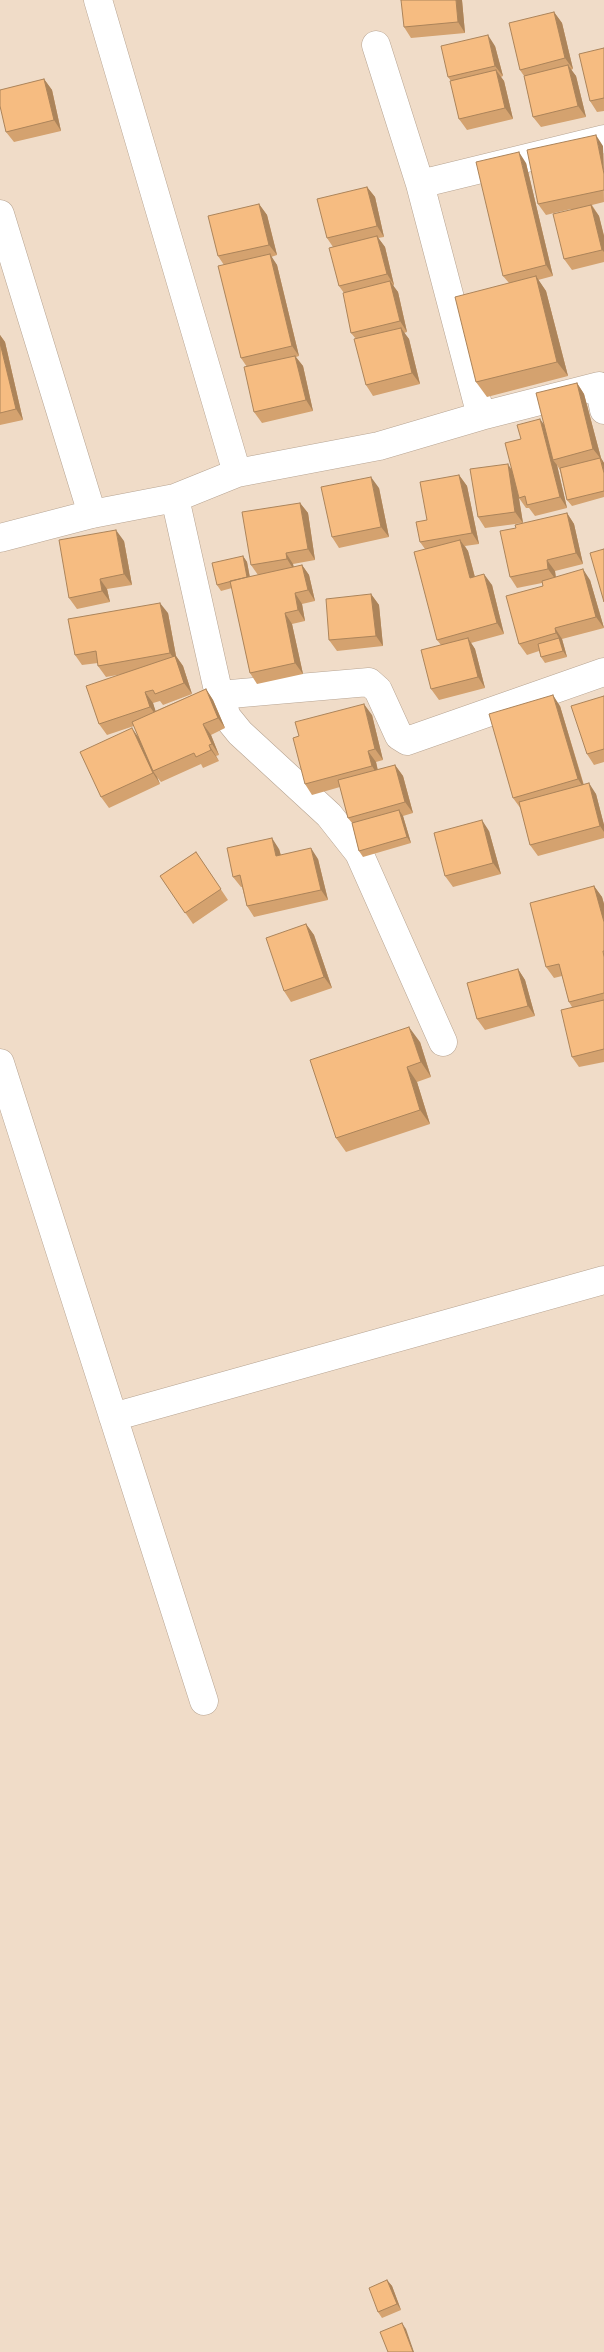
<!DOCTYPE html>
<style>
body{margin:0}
canvas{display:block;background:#f0dcc8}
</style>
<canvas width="604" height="2352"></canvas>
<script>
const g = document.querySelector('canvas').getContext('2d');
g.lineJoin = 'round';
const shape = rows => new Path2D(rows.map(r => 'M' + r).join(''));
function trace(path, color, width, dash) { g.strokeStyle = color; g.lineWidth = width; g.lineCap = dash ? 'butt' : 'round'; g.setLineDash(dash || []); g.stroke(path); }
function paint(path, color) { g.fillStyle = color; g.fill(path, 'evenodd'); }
const street = shape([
 [98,0,237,473],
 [376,45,420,184,481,416],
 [420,184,604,139],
 [0,214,92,514],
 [175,498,219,695,227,717,240,733,329,815,359,853,443,1042],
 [0,538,92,514,175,498,237,473,379,446,481,416,599,386,604,410],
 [219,695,369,682,378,690,399,736,407,741,604,672],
 [0,1063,204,1701],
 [113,1417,604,1280]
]);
const wall = shape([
 [462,0,465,33,411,38,404,27],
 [554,12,562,23,573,69,571,70,576,76,586,117,541,127,533,117,524,76,520,70],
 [495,46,503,76,501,77,504,81,513,119,467,130,459,119,451,81,448,77],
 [604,48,604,111,597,112,590,101],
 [44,79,52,90,61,131,14,142,6,132],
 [603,146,604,202,592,205,599,216,604,236,604,262,572,270,564,259,571,209,546,215,538,204],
 [526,163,553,276,538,280,546,291,568,376,487,397,476,382,509,283,503,276],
 [367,187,375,197,384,237,378,238,385,247,394,285,393,286,398,292,407,332,404,333,409,339,420,384,373,396,366,385,356,339,351,333,344,293,339,286,333,247,327,238],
 [259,204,267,215,277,255,271,257,277,265,299,356,296,357,303,366,313,411,262,423,254,412,247,367,241,358,224,265,218,256],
 [0,335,5,342,23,420,0,425],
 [577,383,584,394,601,458,604,463,604,497,572,506,567,500,560,470,557,465,567,508,535,516,529,508,526,508,519,498,523,523,485,528,478,517,511,469,521,439,544,424],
 [459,475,467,486,479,544,465,546,468,551,475,577,492,585,504,634,471,643,475,649,485,688,439,700,431,689,441,645,437,640,425,549,420,542,427,520],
 [379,488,389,537,339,548,332,537],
 [300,503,308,513,315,560,293,564,294,567,302,565,309,575,315,601,302,604,305,621,292,624,303,674,257,684,250,673,232,588,221,591,217,585,243,556,247,562,250,577,258,575,251,565],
 [567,513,574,524,583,564,555,571,556,577,590,580,604,628,562,639,567,657,545,663,541,657,539,651,527,655,519,644,543,586,542,583,517,588,510,577,516,528],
 [124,541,132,585,107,589,110,602,77,609,69,598],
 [371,594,379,605,383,646,337,651,329,640],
 [168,613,176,656,183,666,192,694,163,705,160,701,153,703,155,711,206,689,213,700,225,728,211,735,219,755,216,756,219,761,203,768,201,764,161,782,157,777,160,784,109,808,101,797,139,738,134,726,107,735,99,724,123,674,106,677,98,666,98,663,82,665,75,655],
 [604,696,604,762,594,765,587,754],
 [560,706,584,785,596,794,604,825,604,838,538,856,530,845,521,809,513,798],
 [372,715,383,760,376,762,378,770,395,765,403,776,413,813,403,816,411,843,363,857,359,851,352,823,348,818,340,787,312,795,305,784],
 [489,831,501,874,453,887,445,876],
 [279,849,281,855,318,859,328,900,254,917,247,906,242,887,241,887,233,877],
 [196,852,228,900,193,924,160,876],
 [594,886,602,897,604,904,604,1062,579,1067,572,1057,572,1007,569,1002,562,976,554,978,546,967],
 [306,924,314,935,332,988,291,1002,284,991],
 [518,969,525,980,535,1016,485,1030,477,1019],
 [420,1042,431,1077,417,1082,430,1124,346,1152,336,1138],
 [387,2280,392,2286,401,2310,382,2318,378,2312]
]);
const shadedWall = shape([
 [456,0,462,0,465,33,458,22],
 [554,12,562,23,573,69,565,58],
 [488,35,495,46,503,76,495,66],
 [568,65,576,76,586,117,578,106],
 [496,70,504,81,513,119,505,108],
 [44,79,52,90,61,131,54,120],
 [596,135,603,146,604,174],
 [519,152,526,163,553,276,546,265],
 [367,187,375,197,384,237,377,226],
 [259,204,267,215,277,255,269,245],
 [591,205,599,216,604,236,604,252,602,250],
 [377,236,385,247,394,285,387,274],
 [270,254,277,265,299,356,292,346],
 [536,276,546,291,568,376,557,362],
 [390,281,398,292,407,332,400,321],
 [401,328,409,339,420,384,412,373],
 [0,335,5,342,23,420,16,409,0,343],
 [295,356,303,366,313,411,306,400],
 [577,383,584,394,601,458,604,463,604,473,601,459,593,449],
 [540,419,548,430,553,460,557,465,567,508,560,497],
 [508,464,515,475,523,523,515,512],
 [459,475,467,486,479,544,472,533],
 [371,477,379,488,389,537,381,527],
 [300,503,308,513,315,560,308,549],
 [567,513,574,524,583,564,576,553],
 [116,530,124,541,132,585,124,574],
 [460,540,468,551,478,589,470,578],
 [286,553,293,564,294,570,287,559],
 [243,556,247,562,251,584,247,578],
 [547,560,555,571,556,580,548,569],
 [302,565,309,575,315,601,308,590],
 [583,569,590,580,604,628,596,617],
 [484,574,492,585,504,634,497,623],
 [100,579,107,589,110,602,102,591],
 [295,593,302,604,305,621,298,610],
 [371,594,379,605,383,646,376,636],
 [160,603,168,613,176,656,183,666,192,694,184,683,177,664,170,653],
 [285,613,292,624,303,674,295,663],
 [555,628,562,639,567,657,563,651,559,638,556,633],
 [468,638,475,649,485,688,478,677],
 [206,689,213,700,225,728,218,718],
 [145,692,153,703,158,718,150,707],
 [553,695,560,706,585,790,578,779],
 [364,704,372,715,383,760,375,749],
 [203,724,211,735,219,755,212,744],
 [132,728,139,738,153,771,157,777,160,784,153,773],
 [209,745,216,756,219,761,211,750],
 [368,751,376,762,379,777,372,766],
 [395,765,403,776,413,813,405,802],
 [589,783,596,794,604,825,604,832,600,826],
 [399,810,403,816,411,843,407,837],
 [482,820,489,831,501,874,493,863],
 [272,838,279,849,284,867,276,856],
 [311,848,318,859,328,900,321,890],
 [594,886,602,897,604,904,604,923],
 [306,924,314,935,332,988,324,977],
 [518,969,525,980,535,1016,528,1006],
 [409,1027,420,1042,431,1077,421,1062],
 [407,1067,417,1082,430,1124,420,1110],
 [387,2280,392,2286,401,2310,397,2304],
 [402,2323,406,2329,414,2352,413,2352]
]);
const building = shape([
 [401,0,456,0,458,22,404,27,401,0],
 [554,12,565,58,520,70,509,23,554,12],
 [488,35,495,66,448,77,441,46,488,35],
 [604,48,604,98,590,101,579,54,604,48],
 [568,65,578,106,533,117,524,76,568,65],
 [496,70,505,108,459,119,450,81,496,70],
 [44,79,54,120,6,132,0,106,0,90,44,79],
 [596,135,604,174,604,190,538,204,527,150,596,135],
 [519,152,546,265,503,276,476,162,519,152],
 [367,187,377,226,327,238,317,199,367,187],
 [259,204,269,245,218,256,208,216,259,204],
 [591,205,602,250,564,259,553,214,591,205],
 [377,236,387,274,339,286,329,248,377,236],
 [270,254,292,346,241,358,218,266,270,254],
 [536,276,557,362,476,382,455,297,536,276],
 [390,281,400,321,351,333,343,293,390,281],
 [401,328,412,373,366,385,354,339,401,328],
 [0,343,16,409,0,413,0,343],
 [295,356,306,400,254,412,244,367,295,356],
 [577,383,593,449,553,460,536,393,577,383],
 [540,419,560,497,527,505,525,496,519,498,505,443,521,439,517,425,540,419],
 [600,458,604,473,604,491,567,500,560,468,600,458],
 [508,464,515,512,478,517,470,469,508,464],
 [459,475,472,533,420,542,416,522,427,520,420,482,459,475],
 [371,477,381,527,332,537,321,487,371,477],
 [300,503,308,549,286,553,287,559,251,565,242,512,300,503],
 [567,513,576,553,547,560,548,569,510,577,500,531,516,528,515,525,567,513],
 [116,530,124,574,100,579,102,591,69,598,59,540,116,530],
 [460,540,470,578,484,574,497,623,437,640,414,552,460,540],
 [604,549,604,602,590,553,604,549],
 [243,556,247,577,217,585,212,563,243,556],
 [302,565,308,590,295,593,298,610,285,613,295,663,250,673,230,581,302,565],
 [583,569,596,617,555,628,556,633,519,644,506,596,543,586,542,581,583,569],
 [371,594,376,636,329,640,326,599,371,594],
 [160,603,170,653,98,666,96,651,75,655,68,619,160,603],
 [468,638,478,677,431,689,421,650,468,638],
 [559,638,563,651,541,657,538,644,559,638],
 [175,656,184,683,155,694,153,690,145,692,150,707,99,724,86,686,175,656],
 [206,689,218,718,203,724,212,744,209,745,211,750,196,757,194,753,153,771,132,722,206,689],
 [553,695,578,779,513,798,489,714,553,695],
 [604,696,604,749,587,754,571,706,604,696],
 [364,704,375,749,368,751,372,766,305,784,293,738,299,736,295,722,364,704],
 [132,728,153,773,101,797,80,752,132,728],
 [395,765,405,802,348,818,338,780,395,765],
 [589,783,600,826,530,845,519,802,589,783],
 [399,810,407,837,359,851,352,823,399,810],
 [482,820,493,863,445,876,434,833,482,820],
 [272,838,276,856,311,848,321,890,247,906,240,875,233,877,227,848,272,838],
 [196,852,221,889,185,913,160,876,196,852],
 [594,886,604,922,604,951,603,951,604,957,604,993,569,1002,559,964,546,967,530,903,594,886],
 [306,924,324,977,284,991,266,938,306,924],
 [518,969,528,1006,477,1019,467,983,518,969],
 [604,1000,604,1049,572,1057,561,1010,604,1000],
 [409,1027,421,1062,407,1067,420,1110,336,1138,310,1060,409,1027],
 [387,2280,397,2304,378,2312,369,2288,387,2280],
 [402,2323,413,2352,388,2352,380,2332,402,2323]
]);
trace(street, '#b7a492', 29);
trace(street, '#fff', 28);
paint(wall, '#d4a26f');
paint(shadedWall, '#ac845a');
paint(building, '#f6bc81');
trace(building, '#ac845a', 1);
</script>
